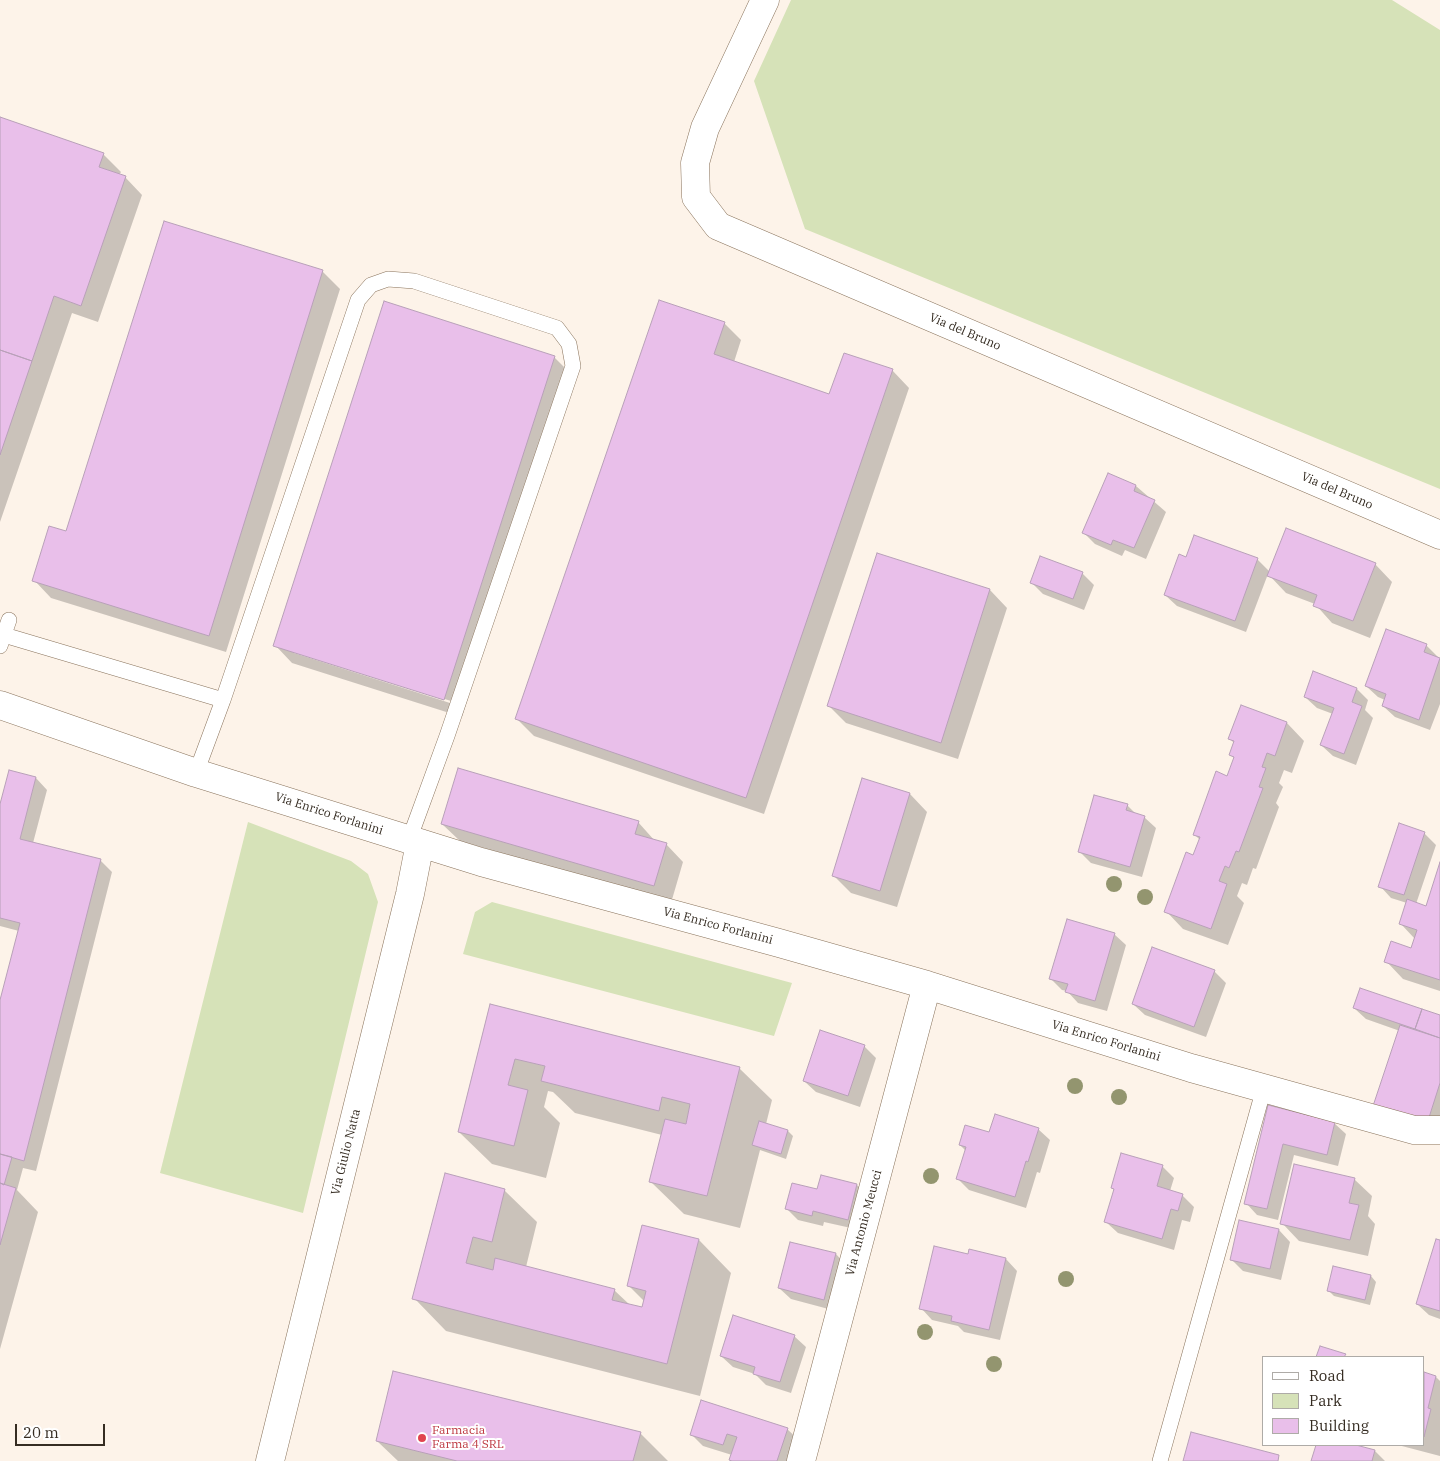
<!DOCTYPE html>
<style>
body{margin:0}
#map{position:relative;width:1440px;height:1461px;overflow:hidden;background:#fdf3e9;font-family:"IBM Plex Serif",serif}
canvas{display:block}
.legend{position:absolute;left:1262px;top:1356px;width:162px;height:90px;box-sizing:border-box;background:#fff;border:1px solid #aeaba7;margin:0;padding:6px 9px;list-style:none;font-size:15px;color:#352c22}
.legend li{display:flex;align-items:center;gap:10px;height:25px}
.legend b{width:25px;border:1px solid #aeaba7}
.scale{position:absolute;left:15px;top:1424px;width:90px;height:22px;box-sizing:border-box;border:2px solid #352c22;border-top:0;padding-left:6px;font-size:15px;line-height:18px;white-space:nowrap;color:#352c22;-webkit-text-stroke:4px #fff;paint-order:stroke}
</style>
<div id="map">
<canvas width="1440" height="1461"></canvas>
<ul class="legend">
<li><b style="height:6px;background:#fff"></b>Road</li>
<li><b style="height:14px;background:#d6e2b8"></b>Park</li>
<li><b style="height:14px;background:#e9bfea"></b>Building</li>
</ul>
<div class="scale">20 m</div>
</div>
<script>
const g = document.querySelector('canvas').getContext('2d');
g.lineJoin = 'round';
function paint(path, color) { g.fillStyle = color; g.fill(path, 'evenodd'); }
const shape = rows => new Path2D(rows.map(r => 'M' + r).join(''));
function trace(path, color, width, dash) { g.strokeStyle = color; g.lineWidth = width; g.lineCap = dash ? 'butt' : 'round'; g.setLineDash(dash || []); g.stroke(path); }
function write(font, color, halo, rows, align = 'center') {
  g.font = font + ' "IBM Plex Serif",serif'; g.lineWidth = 4; g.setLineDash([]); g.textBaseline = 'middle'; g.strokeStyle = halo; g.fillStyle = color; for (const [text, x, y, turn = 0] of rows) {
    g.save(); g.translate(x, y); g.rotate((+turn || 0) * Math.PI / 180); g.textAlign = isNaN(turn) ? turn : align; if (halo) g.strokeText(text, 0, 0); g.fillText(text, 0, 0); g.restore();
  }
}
const green = shape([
 [791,0,1392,0,1440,30,1440,489,805,229,754,81],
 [248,822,351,861,368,874,378,902,303,1213,160,1173],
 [492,902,792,983,774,1036,463,954,475,912]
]);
const shadow = shape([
 [0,119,103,154,121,172,119,175,125,177,142,195,98,322,72,313,0,522],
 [322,271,340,289,226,652,51,598,34,580],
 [724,323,741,340,734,362,830,395,892,370,909,388,764,814,534,736,517,719],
 [554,357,571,374,462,717,292,663,275,645],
 [294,651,451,701,450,703,294,653],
 [1136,486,1166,512,1146,559,1125,550,1122,556,1095,544,1084,533],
 [878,554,990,590,1007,608,958,759,846,723,829,706],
 [1186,558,1257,559,1270,572,1375,564,1392,582,1370,638,1332,623,1315,604,1286,593,1268,574,1246,632,1177,606,1165,595],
 [1082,573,1094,585,1084,610,1043,594,1032,583],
 [1426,645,1440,659,1440,704,1430,730,1395,717,1383,706,1385,700,1378,697,1366,686],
 [1357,689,1368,700,1365,710,1373,718,1356,765,1333,756,1321,745,1333,714,1317,708,1305,697],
 [1241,706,1287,723,1304,741,1292,773,1284,770,1279,783,1283,787,1276,803,1279,807,1256,869,1253,868,1247,885,1242,883,1237,896,1244,903,1228,945,1183,929,1166,911,1194,856,1200,840,1194,834,1228,777,1235,759,1230,754,1234,743,1229,738],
 [36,778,47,790,33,843,100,860,112,872,36,1171,23,1168,17,1190,38,1212,0,1349,0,1005,19,931,0,926,0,809],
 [863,780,910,794,927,812,897,907,851,893,833,875],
 [1127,805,1136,814,1144,817,1156,828,1142,877,1091,863,1079,851],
 [638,822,655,841,666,844,683,862,671,903,460,841,442,824],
 [1424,833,1436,845,1416,904,1426,907,1440,866,1440,991,1403,979,1386,961,1412,949,1415,939,1400,923,1407,903,1391,898,1380,886],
 [1114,934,1126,945,1107,1011,1078,1003,1067,991,1062,990,1050,978],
 [1214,971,1226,983,1206,1037,1145,1015,1133,1004],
 [491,1006,739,1068,772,1100,766,1124,788,1131,793,1136,786,1159,760,1150,740,1228,684,1214,651,1182,662,1135,575,1113,553,1092,548,1091,544,1107,560,1123,546,1178,492,1164,459,1132],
 [1354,1008,1440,1017,1440,1142,1391,1126,1400,1031,1366,1019],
 [864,1046,876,1058,860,1107,816,1092,804,1081],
 [1269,1107,1334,1123,1346,1134,1338,1166,1294,1155,1278,1220,1257,1215,1246,1203],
 [1038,1129,1050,1140,1040,1173,1037,1172,1026,1208,969,1190,958,1179,966,1151,960,1145,990,1134],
 [1162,1166,1174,1178,1170,1191,1182,1195,1194,1207,1190,1222,1182,1220,1174,1250,1118,1233,1106,1222,1115,1191,1112,1188],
 [1354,1179,1372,1196,1368,1216,1375,1224,1368,1256,1299,1241,1282,1223],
 [857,1185,868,1196,860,1230,824,1222,823,1226,798,1220,787,1209,818,1191],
 [504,1190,537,1222,526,1267,614,1290,630,1305,643,1309,645,1302,628,1285,699,1240,731,1273,700,1396,446,1331,414,1298],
 [1279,1230,1290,1242,1281,1280,1243,1271,1231,1259],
 [1440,1242,1440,1319,1429,1315,1417,1304],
 [791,1243,836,1254,847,1266,836,1311,791,1299,779,1288],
 [969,1256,1006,1259,1017,1271,1000,1340,964,1332,958,1326,932,1320,921,1308],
 [1371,1276,1376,1282,1370,1305,1334,1296,1329,1291],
 [794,1336,806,1347,791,1393,766,1385,755,1374,733,1367,721,1356],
 [1424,1373,1436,1377,1440,1381,1440,1456,1398,1445,1424,1445],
 [787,1429,799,1440,792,1461,732,1461,732,1455,703,1446,691,1434],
 [640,1433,668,1461,398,1461,377,1441],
 [1317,1445,1352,1445,1375,1451,1385,1461,1313,1461]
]);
const building = shape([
 [0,117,104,153,99,167,126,176,81,306,54,296,32,361,0,350,0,117],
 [164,221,323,270,209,636,32,581,49,526,66,531,164,221],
 [659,300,725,322,714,354,829,394,844,353,893,369,746,798,515,719,659,300],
 [384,301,555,356,444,700,273,646,384,301],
 [0,350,32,361,0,455,0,350],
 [1108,473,1136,485,1134,491,1155,500,1134,548,1113,540,1111,545,1082,533,1108,473],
 [1286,528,1376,563,1353,621,1313,606,1317,595,1267,576,1286,528],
 [1194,535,1258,558,1235,621,1164,595,1179,554,1186,557,1194,535],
 [877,553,990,589,941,743,827,706,877,553],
 [1040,556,1083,572,1073,599,1030,583,1040,556],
 [1386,629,1427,644,1424,652,1440,658,1419,720,1382,706,1386,694,1365,686,1386,629],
 [1313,671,1357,688,1352,702,1362,706,1344,754,1320,745,1334,708,1304,697,1313,671],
 [1241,705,1287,722,1275,756,1267,753,1262,767,1266,768,1259,787,1263,788,1239,852,1236,851,1229,868,1225,866,1219,881,1227,884,1211,929,1164,912,1186,852,1193,855,1200,837,1193,835,1216,771,1227,776,1234,757,1229,755,1234,741,1228,739,1241,705],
 [458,768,639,821,635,834,667,843,654,886,441,824,458,768],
 [9,770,36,777,20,839,101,859,24,1161,0,1154,0,1000,20,923,0,918,0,804,9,770],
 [862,778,910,793,880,891,832,876,862,778],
 [1094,795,1128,804,1126,810,1145,816,1130,867,1078,852,1094,795],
 [1399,823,1425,832,1404,895,1378,887,1399,823],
 [1440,862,1440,980,1384,962,1391,941,1411,948,1417,930,1399,924,1407,899,1426,906,1440,862],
 [1067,919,1115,933,1095,1001,1065,992,1068,984,1049,979,1067,919],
 [1152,947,1215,970,1194,1027,1132,1004,1152,947],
 [1360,988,1422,1009,1415,1029,1353,1008,1360,988],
 [490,1004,740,1067,707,1196,649,1182,665,1119,686,1124,690,1104,662,1097,659,1111,541,1081,545,1066,515,1059,508,1085,528,1090,514,1146,458,1132,490,1004],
 [1422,1009,1440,1015,1440,1038,1415,1029,1422,1009],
 [1400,1025,1440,1038,1440,1083,1426,1127,1372,1109,1400,1025],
 [820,1030,865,1045,848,1096,803,1081,820,1030],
 [1268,1105,1335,1122,1327,1155,1283,1144,1267,1209,1244,1204,1268,1105],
 [995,1114,1039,1128,1028,1162,1026,1161,1015,1197,956,1179,966,1147,959,1145,965,1125,989,1132,995,1114],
 [759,1121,788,1130,781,1154,752,1145,759,1121],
 [1121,1153,1163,1165,1157,1186,1183,1194,1178,1211,1171,1209,1162,1239,1104,1222,1114,1189,1111,1188,1121,1153],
 [0,1154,12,1157,4,1185,0,1183,0,1154],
 [1294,1164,1355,1178,1349,1203,1359,1205,1350,1240,1280,1224,1294,1164],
 [445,1173,505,1189,492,1242,473,1237,466,1263,493,1270,495,1258,615,1289,612,1300,642,1307,646,1291,627,1286,642,1225,699,1239,667,1364,412,1299,445,1173],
 [821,1175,857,1184,848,1220,813,1211,812,1216,785,1209,792,1183,817,1189,821,1175],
 [0,1183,16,1188,0,1245,0,1183],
 [1239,1220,1279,1229,1270,1269,1230,1260,1239,1220],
 [1436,1239,1440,1240,1440,1311,1416,1304,1436,1239],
 [790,1242,836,1253,824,1300,778,1288,790,1242],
 [934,1246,968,1254,969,1249,1006,1258,989,1330,951,1321,952,1316,919,1309,934,1246],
 [1333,1266,1371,1275,1365,1300,1327,1291,1333,1266],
 [733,1315,795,1335,780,1382,753,1374,755,1367,720,1356,733,1315],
 [1320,1346,1346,1354,1344,1357,1316,1357,1320,1346],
 [393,1371,641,1432,633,1461,457,1461,376,1441,393,1371],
 [1424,1372,1436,1376,1428,1408,1431,1409,1424,1437,1424,1372],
 [701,1400,788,1428,777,1461,732,1461,729,1460,737,1437,727,1434,723,1445,690,1435,701,1400],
 [1191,1432,1279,1455,1278,1461,1183,1461,1191,1432],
 [1316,1445,1356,1445,1375,1450,1372,1461,1311,1461,1316,1445]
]);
const lane = shape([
 [4,635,223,700],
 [0,646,9,620],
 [196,773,223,700,358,300,371,285,388,279,414,281,557,328,569,344,573,366,447,736,409,840],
 [1160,1461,1264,1088]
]);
const street = shape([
 [765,0,705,128,695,163,696,197,718,226,1440,535],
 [0,705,196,773,481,862,779,943,927,985,1191,1068,1414,1130,1440,1130],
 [270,1461,410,894,420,843],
 [801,1461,927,985]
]);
const trees = [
 [1114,884],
 [1145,897],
 [1075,1086],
 [1119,1097],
 [931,1176],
 [1066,1279],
 [925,1332],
 [994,1364]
];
const markers = [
 [422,1438,5,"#e0444e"]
];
const streetNames = [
 ["Via del Bruno",965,332,23],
 ["Via del Bruno",1337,491,23],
 ["Via Enrico Forlanini",329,814,18],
 ["Via Enrico Forlanini",718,926,15],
 ["Via Enrico Forlanini",1106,1041,17],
 ["Via Giulio Natta",346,1152,-76],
 ["Via Antonio Meucci",864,1223,-75]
];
const healthNames = [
 ["Farmacia",432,1431],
 ["Farma 4 SRL",432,1445]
];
paint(green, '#d6e2b8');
paint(shadow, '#0003');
paint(building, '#e9bfea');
trace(building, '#b8a0b8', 1);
trace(lane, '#8a745d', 16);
trace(street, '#8a745d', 29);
trace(lane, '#fff', 15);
trace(street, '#fff', 28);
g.fillStyle = '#93956f';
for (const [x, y] of trees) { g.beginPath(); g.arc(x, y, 8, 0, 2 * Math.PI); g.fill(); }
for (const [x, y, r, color] of markers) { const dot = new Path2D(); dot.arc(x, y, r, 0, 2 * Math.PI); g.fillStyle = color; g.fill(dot); trace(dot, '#fff', 2); }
write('12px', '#352c22', '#fff', streetNames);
write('12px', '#be3a42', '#fff', healthNames, 'left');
</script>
